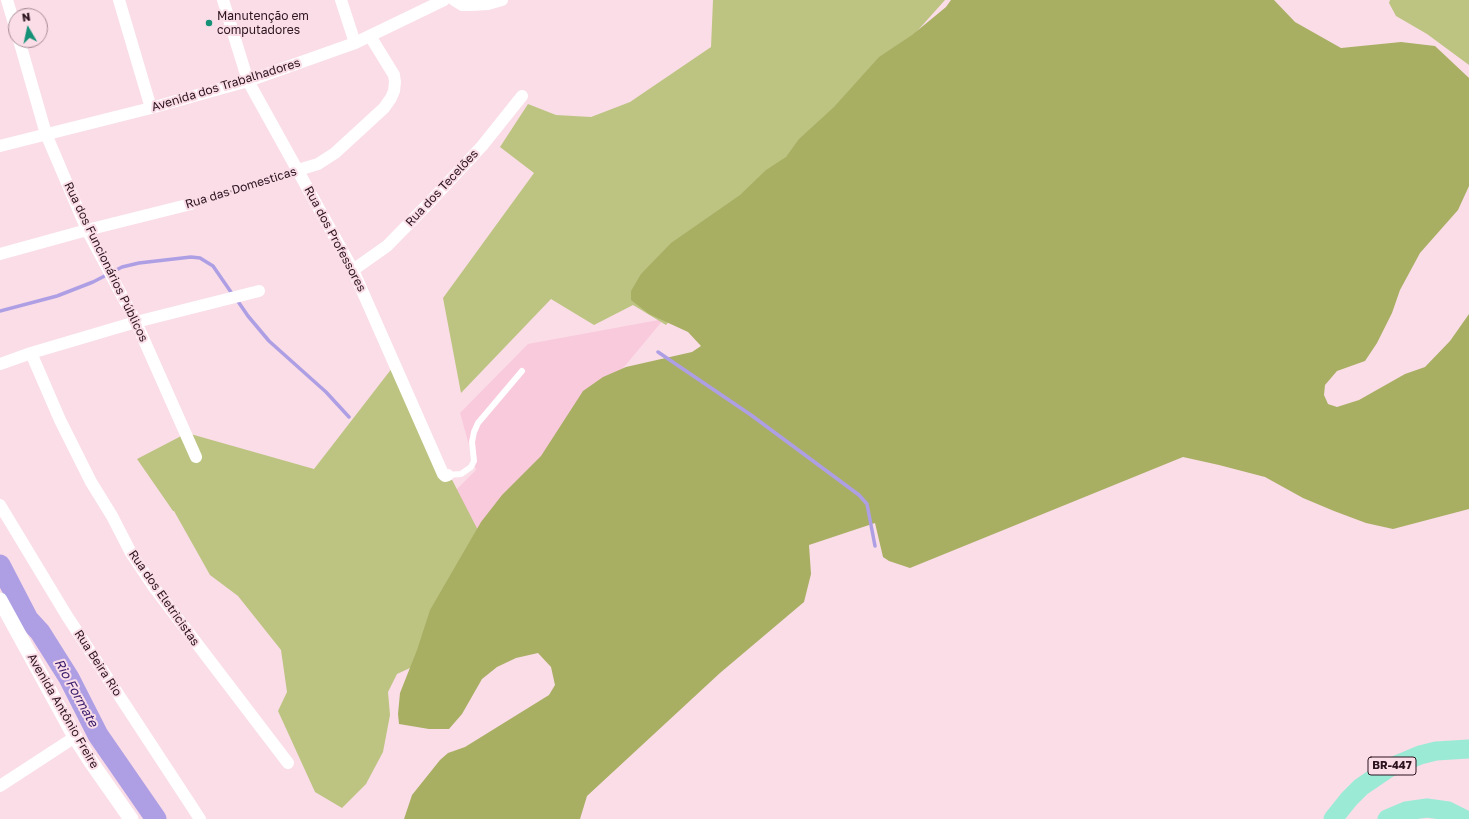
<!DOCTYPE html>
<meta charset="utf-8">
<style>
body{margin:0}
#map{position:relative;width:1469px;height:819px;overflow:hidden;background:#fadde7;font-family:"Golos Text",sans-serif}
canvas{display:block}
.north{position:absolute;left:8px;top:8px;width:40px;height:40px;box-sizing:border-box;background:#fadde7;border:1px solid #a88c97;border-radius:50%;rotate:351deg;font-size:11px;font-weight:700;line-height:16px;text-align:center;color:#2c131e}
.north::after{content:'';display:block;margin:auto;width:14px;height:18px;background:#159177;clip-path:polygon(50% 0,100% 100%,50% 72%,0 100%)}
</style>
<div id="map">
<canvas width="1469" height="819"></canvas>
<div class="north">N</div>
</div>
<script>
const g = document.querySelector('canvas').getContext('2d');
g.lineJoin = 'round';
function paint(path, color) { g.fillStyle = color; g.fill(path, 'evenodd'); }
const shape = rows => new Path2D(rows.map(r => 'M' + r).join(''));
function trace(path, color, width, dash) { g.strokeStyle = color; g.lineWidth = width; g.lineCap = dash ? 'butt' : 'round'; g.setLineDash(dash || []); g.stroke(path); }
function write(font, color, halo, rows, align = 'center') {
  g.font = font + ' "Golos Text",sans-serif'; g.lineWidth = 4; g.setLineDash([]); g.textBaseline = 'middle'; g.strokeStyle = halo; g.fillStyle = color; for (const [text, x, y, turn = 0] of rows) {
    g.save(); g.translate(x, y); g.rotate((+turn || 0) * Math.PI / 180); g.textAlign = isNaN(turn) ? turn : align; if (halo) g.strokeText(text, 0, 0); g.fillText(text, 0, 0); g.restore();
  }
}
const built = shape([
 [664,319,473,548,433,513,476,470,460,413,528,344]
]);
const green = shape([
 [713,0,945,0,902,48,776,199,666,325,633,305,594,325,551,299,461,393,443,298,534,173,500,147,528,104,556,115,591,117,630,102,711,47],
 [1390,0,1469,0,1469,65,1427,34,1396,16,1389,3],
 [396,363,447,470,482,538,440,654,397,674,388,692,390,715,383,752,366,784,342,808,315,792,278,711,287,692,281,650,238,596,210,575,174,511,173,511,137,459,187,433,314,469]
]);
const forest = shape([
 [951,0,1274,0,1295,22,1341,48,1401,42,1435,46,1469,78,1469,186,1458,210,1420,253,1400,290,1392,313,1377,343,1365,361,1337,371,1325,385,1324,395,1328,404,1337,407,1359,400,1405,374,1425,367,1450,341,1469,314,1469,509,1393,529,1366,523,1334,511,1303,498,1265,477,1219,465,1183,457,910,568,889,561,883,557,875,523,809,545,811,574,804,602,720,673,587,796,580,819,404,819,412,795,440,760,448,753,465,747,549,695,555,685,551,667,538,653,516,658,497,667,482,679,462,714,449,729,429,729,399,724,398,714,400,693,417,650,430,610,481,522,502,495,541,456,583,391,603,377,626,367,692,352,701,346,688,332,649,314,631,300,631,291,641,274,671,243,740,195,766,170,786,157,799,139,834,107,879,57,912,35,946,7]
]);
const stream = shape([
 [237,300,248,316,269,341,326,392,349,417],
 [0,311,57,296,93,282,122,267,139,263,191,257,200,258,213,266,233,295],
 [658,352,751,415,859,495,867,504,875,546]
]);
const river = shape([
 [0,565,28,619,40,632,69,678,98,735,156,819]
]);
const path = shape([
 [201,201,287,173]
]);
const service = shape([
 [448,475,461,474,471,467,474,461,472,442,474,432,478,423,522,371]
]);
const minor = shape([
 [7,0,16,30],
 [119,0,151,108],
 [223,0,248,81,353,270,443,474,445,476,448,475],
 [341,0,355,43],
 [454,0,462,5,471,5,488,4,502,0],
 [19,40,46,134,87,230,136,322,196,457],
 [0,146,151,108,248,81,355,43,444,0],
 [298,170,318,164,335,153,384,108,391,98,394,91,395,82,394,75,370,36],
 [0,254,87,230,191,204],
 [353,270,387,246,429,203,482,146,522,96],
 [31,353,60,420,91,482,112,516,131,553,153,586,288,763],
 [0,364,31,353,136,322,259,291],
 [0,505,67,616,200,819],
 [0,786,75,737]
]);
const tertiary = shape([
 [0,600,75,737,91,762,131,819]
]);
const primary = shape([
 [1333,819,1349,799,1361,787,1389,768,1420,755,1436,751,1469,749],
 [1387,819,1406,811,1427,808,1448,811,1464,819]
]);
const markers = [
 [209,23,4,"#159177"]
];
const shields = [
 [1392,766,48]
];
const shieldNames = [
 ["BR-447",1392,766]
];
const poiNames = [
 ["Manutenção em",217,16],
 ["computadores",217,30]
];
const streetNames = [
 ["Avenida dos Trabalhadores",226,85,-17],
 ["Rua das Domesticas",241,188,-17],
 ["Rua dos Tecelões",442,188,-47],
 ["Rua dos Professores",335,239,62],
 ["Rua dos Funcionários Públicos",106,262,64],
 ["Rua dos Eletricistas",164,598,55],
 ["Rua Beira Rio",98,663,57],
 ["Avenida Antônio Freire",63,711,60]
];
const waterNames = [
 ["Rio Formate",76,693,61]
];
paint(built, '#f9c9dc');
paint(green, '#bdc482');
paint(forest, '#a8af63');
trace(stream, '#ae9fe5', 3.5);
trace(river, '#ae9fe5', 21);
trace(path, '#ae929d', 2, [3, 2]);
trace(service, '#fff', 6);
trace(minor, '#fff', 12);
trace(tertiary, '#fff', 15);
trace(primary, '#9bead6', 19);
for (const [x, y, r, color] of markers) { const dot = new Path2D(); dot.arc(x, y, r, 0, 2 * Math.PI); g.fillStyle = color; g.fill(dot); trace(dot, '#fadde7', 1.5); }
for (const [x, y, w] of shields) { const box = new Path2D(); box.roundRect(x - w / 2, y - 9, w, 18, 3); g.fillStyle = '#fadde7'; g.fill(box); trace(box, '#2c131e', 1); }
write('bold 11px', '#2c131e', null, shieldNames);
write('12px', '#2c131e', '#fadde7', poiNames, 'left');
write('12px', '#2c131e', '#fadde7', streetNames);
write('italic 13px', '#351969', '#fadde7', waterNames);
</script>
